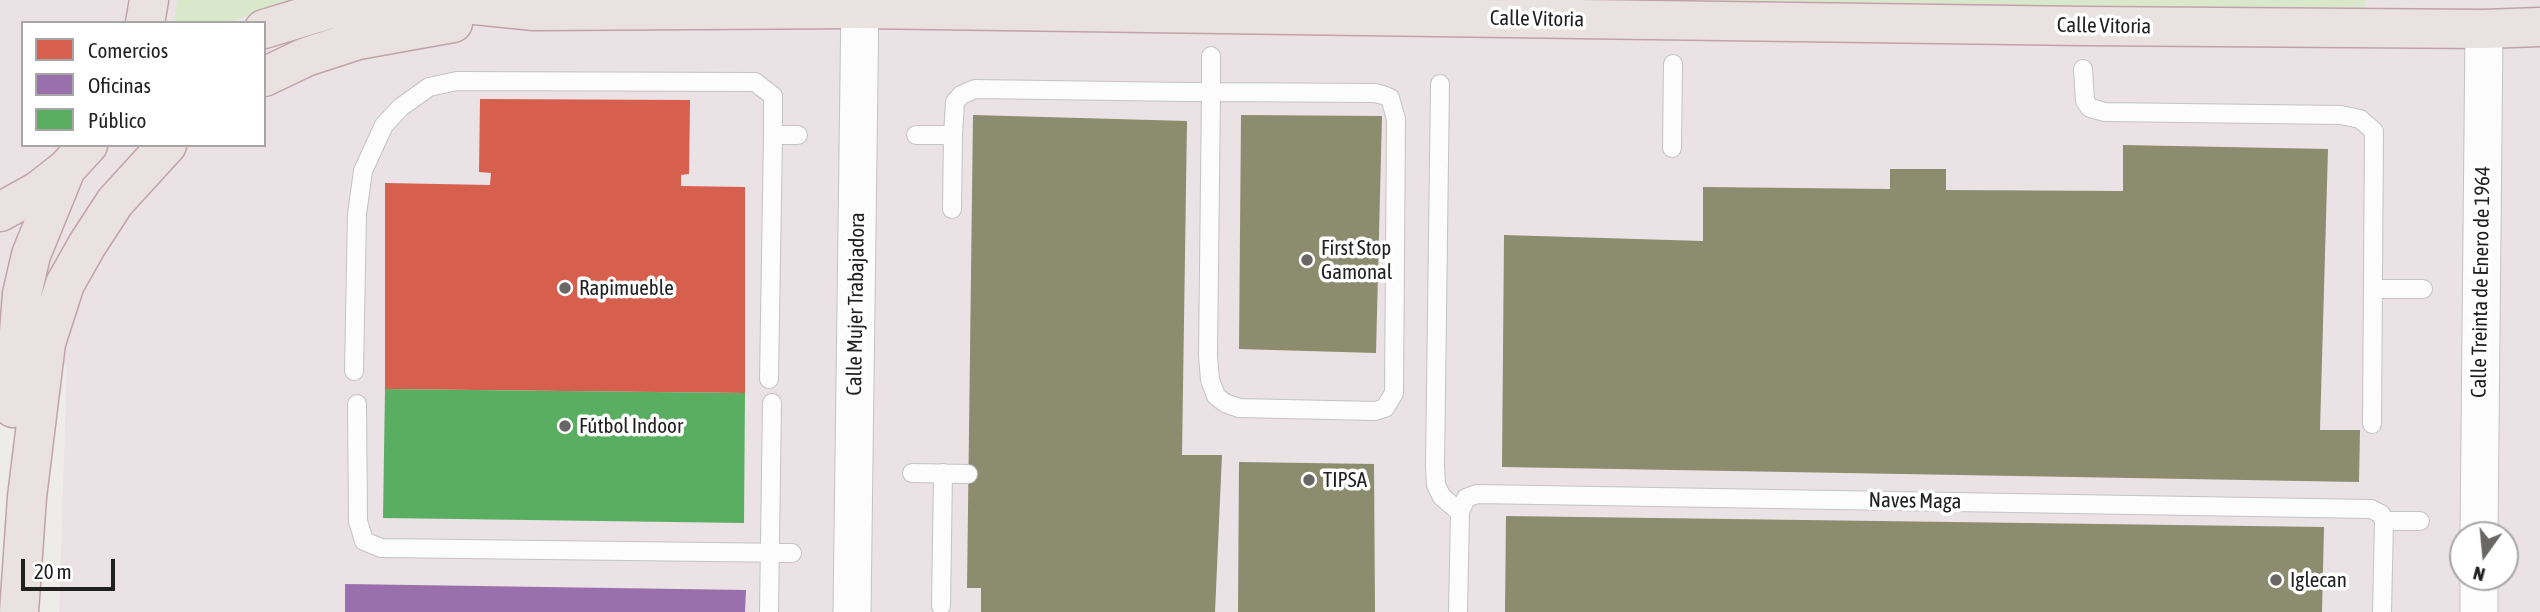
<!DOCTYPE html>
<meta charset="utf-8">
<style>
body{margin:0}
#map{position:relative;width:2540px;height:612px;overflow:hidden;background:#eeece9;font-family:"Asap Condensed",sans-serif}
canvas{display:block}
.legend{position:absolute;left:21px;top:21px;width:245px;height:126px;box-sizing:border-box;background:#fff;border:2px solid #a6a6a6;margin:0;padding:9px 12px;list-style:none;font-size:21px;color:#202020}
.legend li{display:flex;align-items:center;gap:14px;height:35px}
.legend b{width:35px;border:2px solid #a6a6a6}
.north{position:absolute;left:2449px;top:521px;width:70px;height:70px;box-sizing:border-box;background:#fff;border:2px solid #a6a6a6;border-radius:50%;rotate:195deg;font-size:19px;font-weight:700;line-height:28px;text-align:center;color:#202020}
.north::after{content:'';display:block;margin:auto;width:24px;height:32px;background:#686766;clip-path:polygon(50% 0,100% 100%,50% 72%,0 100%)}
.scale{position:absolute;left:21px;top:559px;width:94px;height:32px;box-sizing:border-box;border:4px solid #202020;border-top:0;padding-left:9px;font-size:21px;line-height:24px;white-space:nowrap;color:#202020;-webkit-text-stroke:5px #fff;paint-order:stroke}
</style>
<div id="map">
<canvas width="2540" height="612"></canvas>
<ul class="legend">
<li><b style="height:19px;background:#d6604d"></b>Comercios</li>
<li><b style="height:19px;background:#9970ab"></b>Oficinas</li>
<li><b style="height:19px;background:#5aae61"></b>Público</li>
</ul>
<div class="north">N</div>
<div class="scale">20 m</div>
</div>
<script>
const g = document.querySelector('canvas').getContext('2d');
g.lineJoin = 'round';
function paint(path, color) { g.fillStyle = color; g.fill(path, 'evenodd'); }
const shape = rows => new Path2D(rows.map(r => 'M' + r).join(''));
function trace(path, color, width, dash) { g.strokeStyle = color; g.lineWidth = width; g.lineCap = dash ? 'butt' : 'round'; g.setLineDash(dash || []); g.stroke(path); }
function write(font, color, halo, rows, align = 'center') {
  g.font = font + ' "Asap Condensed",sans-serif'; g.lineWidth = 7; g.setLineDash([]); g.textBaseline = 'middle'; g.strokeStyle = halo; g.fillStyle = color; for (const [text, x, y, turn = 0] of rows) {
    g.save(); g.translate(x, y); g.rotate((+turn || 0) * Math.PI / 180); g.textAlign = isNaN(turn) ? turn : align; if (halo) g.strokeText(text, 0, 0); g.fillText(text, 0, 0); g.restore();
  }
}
const industrial = shape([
 [0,0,2540,0,2540,612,59,612,67,365,0,365],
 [23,23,264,23,264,145,23,145],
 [2463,535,2505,535,2505,577,2463,577]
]);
const grass = shape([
 [177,0,307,0,273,6,227,23,174,23],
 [1691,0,2365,0,2365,10]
]);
const shops = shape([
 [480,99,690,100,689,174,681,175,681,186,745,187,745,393,385,389,385,183,490,185,491,173,479,172]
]);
const offices = shape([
 [345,584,746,590,745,612,345,612]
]);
const public = shape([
 [385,389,745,393,744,523,383,518]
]);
const industry = shape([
 [973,115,1187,121,1182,455,1222,455,1215,612,981,612,981,588,967,588],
 [1241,115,1382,116,1376,353,1239,349],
 [2123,145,2328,149,2320,430,2360,430,2359,482,1502,467,1504,235,1703,241,1703,187,1890,189,1890,169,1946,169,1946,190,2123,191],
 [1239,462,1374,464,1375,612,1238,612],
 [1506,516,2324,527,2322,612,1505,612]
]);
const lane = shape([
 [2083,69,2085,101,2090,108,2105,112,2341,115,2360,119,2374,131,2372,424],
 [1440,84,1435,466,1436,485,1442,497,1460,512],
 [916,135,953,135,955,102,961,95,975,89,1188,92,1211,92,1375,93,1383,95,1390,98,1396,119,1394,393,1385,408,1375,411,1239,408,1225,403,1216,396,1210,380,1208,356,1211,92,1211,56],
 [1672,148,1673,64],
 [952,209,953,135],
 [2373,289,2423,289],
 [354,371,357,214,363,171,384,125,401,107,429,87,457,81,755,82,773,96,773,135,798,135],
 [769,379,773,135],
 [357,404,358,521,364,541,381,548,792,553],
 [912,473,968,474],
 [2384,521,2420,521],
 [941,606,943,473],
 [769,612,772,403],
 [1458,612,1460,512,1466,498,1477,494,2371,509,2381,514,2384,521,2382,612]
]);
const street = shape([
 [2479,535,2484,29],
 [2479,577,2479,612],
 [852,612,860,0]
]);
const highway = shape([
 [145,23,149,0],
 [264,29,330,9,455,3,534,11,860,9,2083,26,2484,29,2540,27],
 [264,77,306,57,358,40,453,23],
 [0,212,38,191,66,169,88,145],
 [13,408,22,294,31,255,66,169],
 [19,612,27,497,46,343,65,284,87,245,115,202,167,145]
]);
const markers = [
 [1307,260,7,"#686766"],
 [565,288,7,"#686766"],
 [565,426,7,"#686766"],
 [1309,480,7,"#686766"],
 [2276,580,7,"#686766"]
];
const streetNames = [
 ["Calle Vitoria",1537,19,1],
 ["Calle Vitoria",2104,26,1],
 ["Calle Treinta de Enero de 1964",2481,282,-89],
 ["Calle Mujer Trabajadora",856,304,-89],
 ["Naves Maga",1915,501,1]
];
const poiNames = [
 ["First Stop",1321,248],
 ["Gamonal",1321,272],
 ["Rapimueble",579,288],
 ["Fútbol Indoor",579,426],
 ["TIPSA",1323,480],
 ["Iglecan",2290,580]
];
paint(industrial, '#ebe2e6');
paint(grass, '#d9e8cb');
paint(shops, '#d6604d');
paint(offices, '#9970ab');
paint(public, '#5aae61');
paint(industry, '#8c8c6e');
trace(lane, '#c4c3c1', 20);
trace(street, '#c4c3c1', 39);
trace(highway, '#c0a3a9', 41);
trace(lane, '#fcfcfc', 18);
trace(street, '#fcfcfc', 37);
trace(highway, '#eae1e1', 38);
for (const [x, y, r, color] of markers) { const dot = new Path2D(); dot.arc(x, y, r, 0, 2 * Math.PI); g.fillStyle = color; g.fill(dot); trace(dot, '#fff', 2.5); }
write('21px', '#202020', '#fff', streetNames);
write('21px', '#202020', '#fff', poiNames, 'left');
</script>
